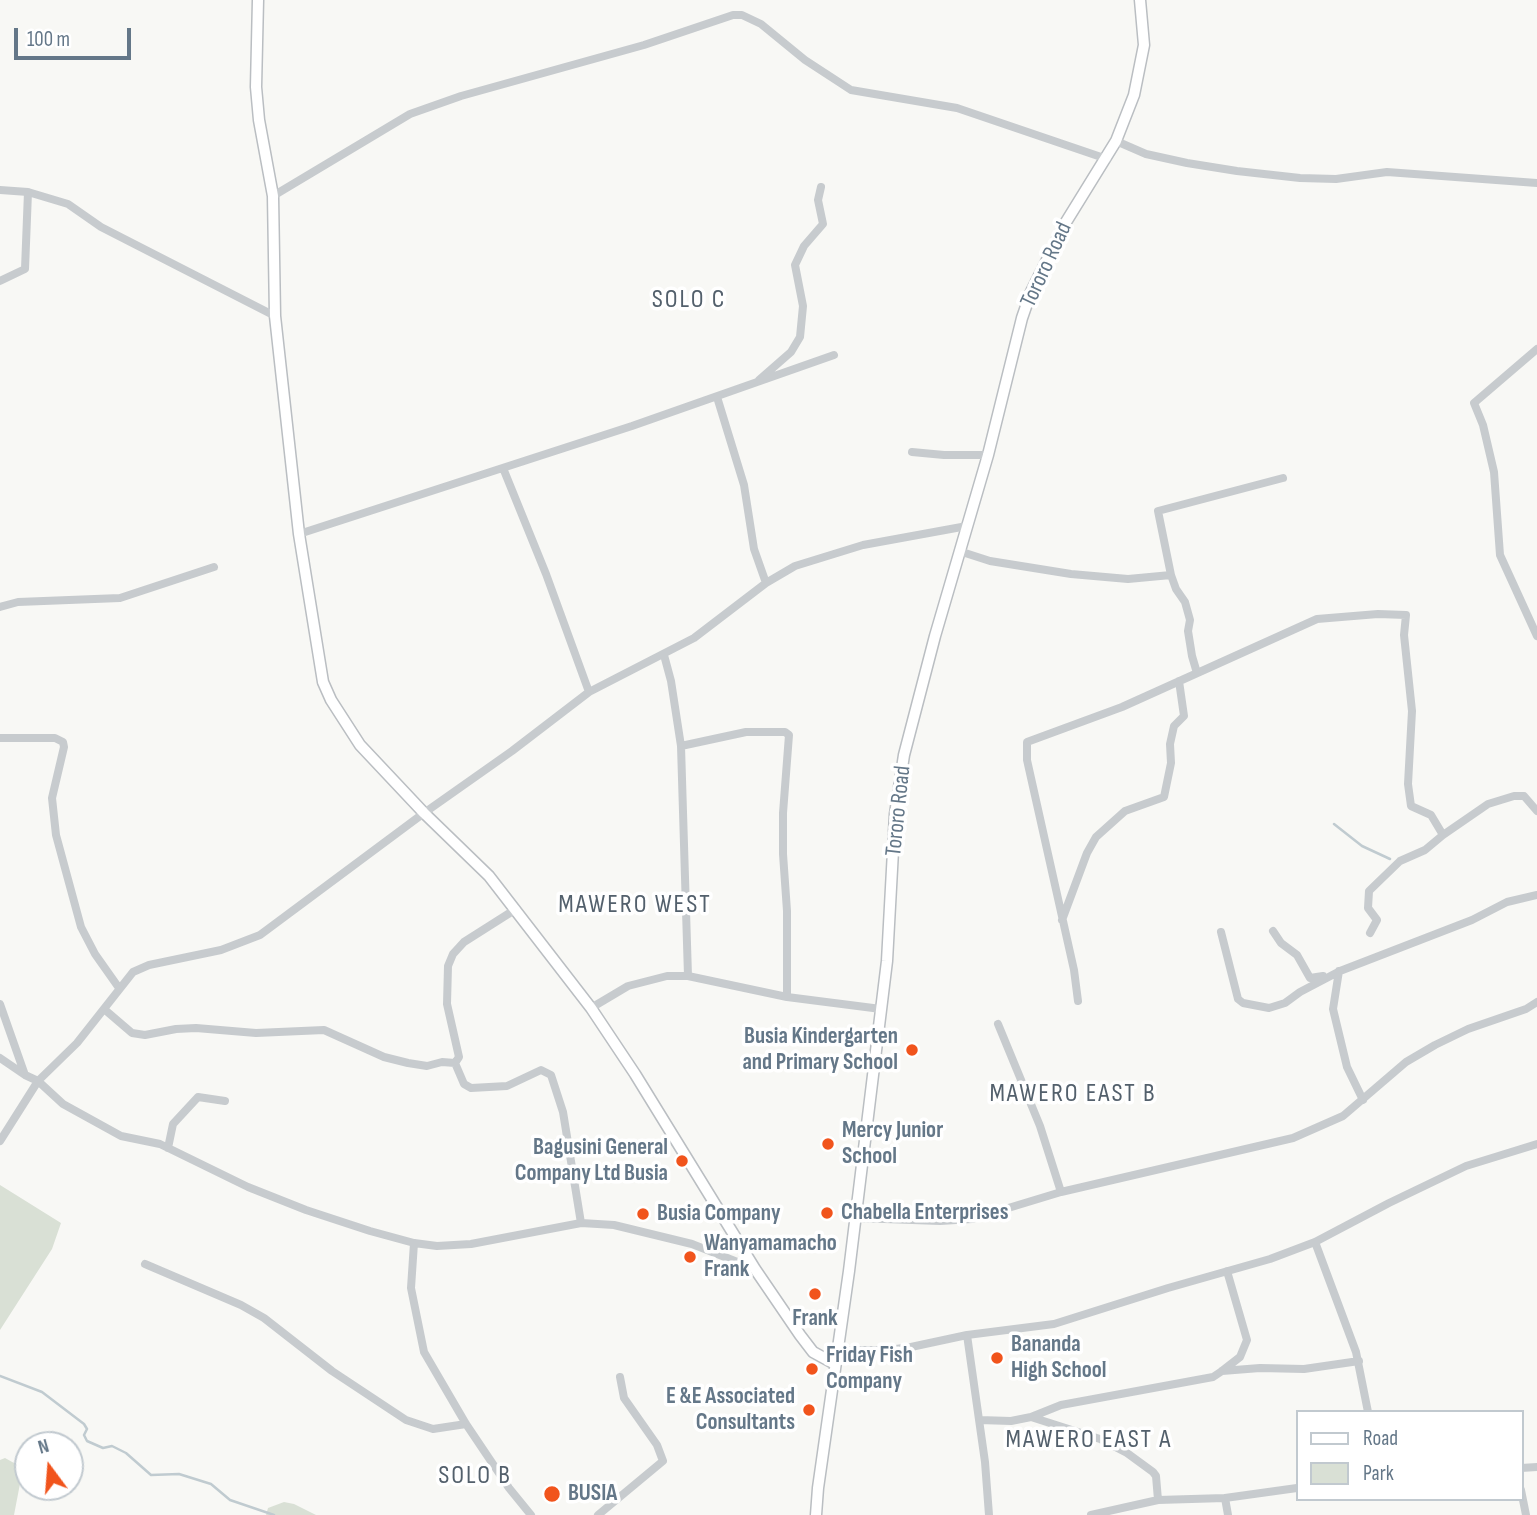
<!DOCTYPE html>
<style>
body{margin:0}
#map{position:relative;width:1537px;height:1515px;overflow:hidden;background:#f8f8f5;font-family:"Sofia Sans Condensed",sans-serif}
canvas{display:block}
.legend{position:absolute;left:1296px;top:1410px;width:228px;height:91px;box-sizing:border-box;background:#fff;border:2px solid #c1c9cf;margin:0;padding:9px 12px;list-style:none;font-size:21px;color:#647788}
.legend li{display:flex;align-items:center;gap:14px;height:35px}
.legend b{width:35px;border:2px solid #c1c9cf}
.north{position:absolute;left:14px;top:1431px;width:70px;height:70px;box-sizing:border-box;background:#fff;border:2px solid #c1c9cf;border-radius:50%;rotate:344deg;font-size:19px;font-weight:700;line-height:28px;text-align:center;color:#647788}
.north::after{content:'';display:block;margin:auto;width:24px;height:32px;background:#f1541c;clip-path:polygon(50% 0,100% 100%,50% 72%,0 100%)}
.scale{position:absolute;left:14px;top:28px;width:117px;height:32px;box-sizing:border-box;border:4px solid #647788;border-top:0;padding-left:9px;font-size:21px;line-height:24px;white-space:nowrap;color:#647788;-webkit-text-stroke:5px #fff;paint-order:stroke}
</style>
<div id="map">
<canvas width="1537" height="1515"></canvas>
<ul class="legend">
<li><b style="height:9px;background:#fff"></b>Road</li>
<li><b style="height:19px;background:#d9e0d5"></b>Park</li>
</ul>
<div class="north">N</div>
<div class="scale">100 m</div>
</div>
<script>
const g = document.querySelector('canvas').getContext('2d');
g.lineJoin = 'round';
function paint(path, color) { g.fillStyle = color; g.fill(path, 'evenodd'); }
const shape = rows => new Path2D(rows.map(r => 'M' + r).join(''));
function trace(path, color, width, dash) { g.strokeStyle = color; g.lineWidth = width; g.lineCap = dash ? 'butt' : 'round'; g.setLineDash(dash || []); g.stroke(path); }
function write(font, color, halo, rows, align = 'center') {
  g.font = font + ' "Sofia Sans Condensed",sans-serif'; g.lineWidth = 7; g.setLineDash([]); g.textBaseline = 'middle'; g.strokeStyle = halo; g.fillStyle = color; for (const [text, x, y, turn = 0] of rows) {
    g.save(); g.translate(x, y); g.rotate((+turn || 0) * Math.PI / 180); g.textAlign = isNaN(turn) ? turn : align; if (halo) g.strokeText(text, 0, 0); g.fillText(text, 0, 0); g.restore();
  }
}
const green = shape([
 [0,1185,61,1223,52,1249,0,1330],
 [5,1458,23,1468,14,1515,0,1515,0,1460],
 [284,1502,294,1504,316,1515,266,1515,268,1508]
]);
const stream = shape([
 [1334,824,1362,846,1390,859],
 [0,1376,42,1392,84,1424,87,1429,84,1435,87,1441,103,1448,112,1446,126,1453,151,1475,179,1474,211,1484,230,1500,274,1515]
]);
const minor = shape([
 [1116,141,1146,154,1187,163,1237,171,1300,178,1336,179,1387,172,1537,183],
 [0,190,28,192,68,204,101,227,275,316],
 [273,196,410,114,461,96,644,45,733,15,742,15,761,24,805,60,851,90,957,108,1107,159],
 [0,281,25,269,28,192],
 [1537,349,1474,403,1483,425,1494,472,1500,555,1537,636],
 [759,380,791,352,800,337,803,306,795,265,804,246,823,224,818,200,821,187],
 [717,397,744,485,754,549,766,583],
 [912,452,944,455,988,455],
 [503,468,546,574,589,692],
 [299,534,632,426,834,355],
 [959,551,990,561,1071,574,1128,579,1171,575,1176,589,1185,602,1190,620,1188,631,1192,656,1197,673],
 [1171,575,1158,511,1283,478],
 [0,607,18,602,120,598,214,567],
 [664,655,671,681,681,746,688,976,787,997,881,1009],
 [0,738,55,738,63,742,64,747,52,798,56,835,81,927,95,954,119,988],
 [681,746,746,732,785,732,789,735,783,813,783,854,787,911,787,997],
 [1062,920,1087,853,1096,837,1125,811,1164,797,1171,763,1170,744,1174,726,1184,716,1179,681],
 [1273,931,1281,943,1297,955,1310,978,1323,976],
 [1221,932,1238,999,1243,1003,1269,1008,1285,1003,1300,992,1340,971,1472,920,1507,902,1537,895],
 [1370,933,1377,920,1368,908,1369,891,1400,861,1425,850,1443,835],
 [1339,971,1333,1009,1347,1067,1363,1100],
 [1078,1001,1074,970,1027,760,1027,742,1122,707,1317,619,1378,614,1406,615,1404,635,1412,711,1408,784,1411,806,1431,815,1443,835,1488,804,1514,796,1524,796,1537,811],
 [0,1004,25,1075],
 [591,1008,628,986,667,976,688,976],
 [104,1009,132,1033,145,1035,176,1029,196,1028,256,1033,324,1030,384,1057,408,1063,427,1066,442,1062,455,1063,459,1057,447,1004,448,966,453,954,464,942,516,909],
 [998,1024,1040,1126,1061,1192],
 [0,1058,25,1075,38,1081,63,1104,121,1136,160,1144,248,1187,306,1210,370,1231,414,1243,437,1246,471,1244,581,1223,614,1225,692,1244,755,1269],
 [455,1063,464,1084,471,1088,507,1086,541,1070,551,1075,563,1112,581,1223],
 [0,1141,38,1081,77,1043,133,972,149,965,221,950,260,935,424,813,512,751,589,692,694,638,766,583,795,566,863,545,967,526],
 [168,1148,173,1124,198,1097,225,1101],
 [856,1218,940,1221,972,1219,1061,1192,1293,1138,1343,1116,1406,1062,1435,1045,1468,1029,1526,1009,1537,1002],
 [1315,1242,1356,1352,1368,1412],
 [414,1243,411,1288,424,1352,466,1424,509,1488,531,1515],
 [145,1264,241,1305,264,1318,332,1371,406,1420,433,1429,466,1424],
 [967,1335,985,1462,989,1515],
 [836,1350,888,1350,911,1347,967,1335,1054,1324,1168,1288,1270,1259,1315,1242,1389,1203,1466,1166,1537,1144],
 [1222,1371,1260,1368,1304,1369,1359,1361],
 [1031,1417,1061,1405,1213,1377,1222,1371,1240,1357,1247,1340,1227,1271],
 [979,1420,1011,1421,1031,1417,1100,1439,1127,1453,1153,1472,1156,1476,1158,1500],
 [1521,1468,1537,1467],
 [1521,1490,1526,1515],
 [1225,1498,1228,1515],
 [598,1515,663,1461,657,1445,624,1398,620,1377],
 [1091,1515,1158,1500,1225,1498,1297,1488]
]);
const major = shape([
 [258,0,256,87,259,120,273,196,275,316,299,534,323,682,331,700,360,745,424,813,489,876,591,1008,635,1074,755,1269,800,1335,813,1352,835,1364],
 [816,1515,818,1488,849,1271,887,961,895,814,904,755,935,636,988,455,1022,318,1031,292,1066,222,1116,141,1134,95,1144,45,1140,0]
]);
const markers = [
 [912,1050,7,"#f1541c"],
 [828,1144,7,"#f1541c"],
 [682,1161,7,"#f1541c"],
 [827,1213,7,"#f1541c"],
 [643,1214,7,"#f1541c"],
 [690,1257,7,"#f1541c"],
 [815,1294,7,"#f1541c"],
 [997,1358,7,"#f1541c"],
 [812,1369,7,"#f1541c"],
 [809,1410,7,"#f1541c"],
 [552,1494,9,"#f1541c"]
];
const streetNames = [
 ["Tororo Road",1047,265,-65],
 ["Tororo Road",899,811,-84]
];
const poiNames = [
 ["Busia Kindergarten",898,1037,"right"],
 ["and Primary School",898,1063,"right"],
 ["Mercy Junior",842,1131],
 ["School",842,1157],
 ["Bagusini General",668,1148,"right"],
 ["Company Ltd Busia",668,1174,"right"],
 ["Chabella Enterprises",841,1213],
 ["Busia Company",657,1214],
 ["Wanyamamacho",704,1244],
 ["Frank",704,1270],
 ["Frank",815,1319,"center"],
 ["Bananda",1011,1345],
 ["High School",1011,1371],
 ["Friday Fish",826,1356],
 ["Company",826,1382],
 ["E &E Associated",795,1397,"right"],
 ["Consultants",795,1423,"right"],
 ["BUSIA",568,1494]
];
const quarterNames = [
 ["SOLO C",689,300],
 ["MAWERO WEST",635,905],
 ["MAWERO EAST B",1073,1094],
 ["MAWERO EAST A",1089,1440],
 ["SOLO B",475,1476]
];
paint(green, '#d9e0d5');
trace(stream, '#c0cbd0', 2.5);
trace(major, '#babec2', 13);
trace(minor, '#c7cbce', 8);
trace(major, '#fff', 10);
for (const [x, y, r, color] of markers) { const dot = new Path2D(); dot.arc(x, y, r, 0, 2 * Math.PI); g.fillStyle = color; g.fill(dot); trace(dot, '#fff', 2.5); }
write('23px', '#647788', '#fff', streetNames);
write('bold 23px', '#647788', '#fff', poiNames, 'left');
g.letterSpacing = '2px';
write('26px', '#53606c', '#fff', quarterNames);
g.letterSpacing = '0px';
</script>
